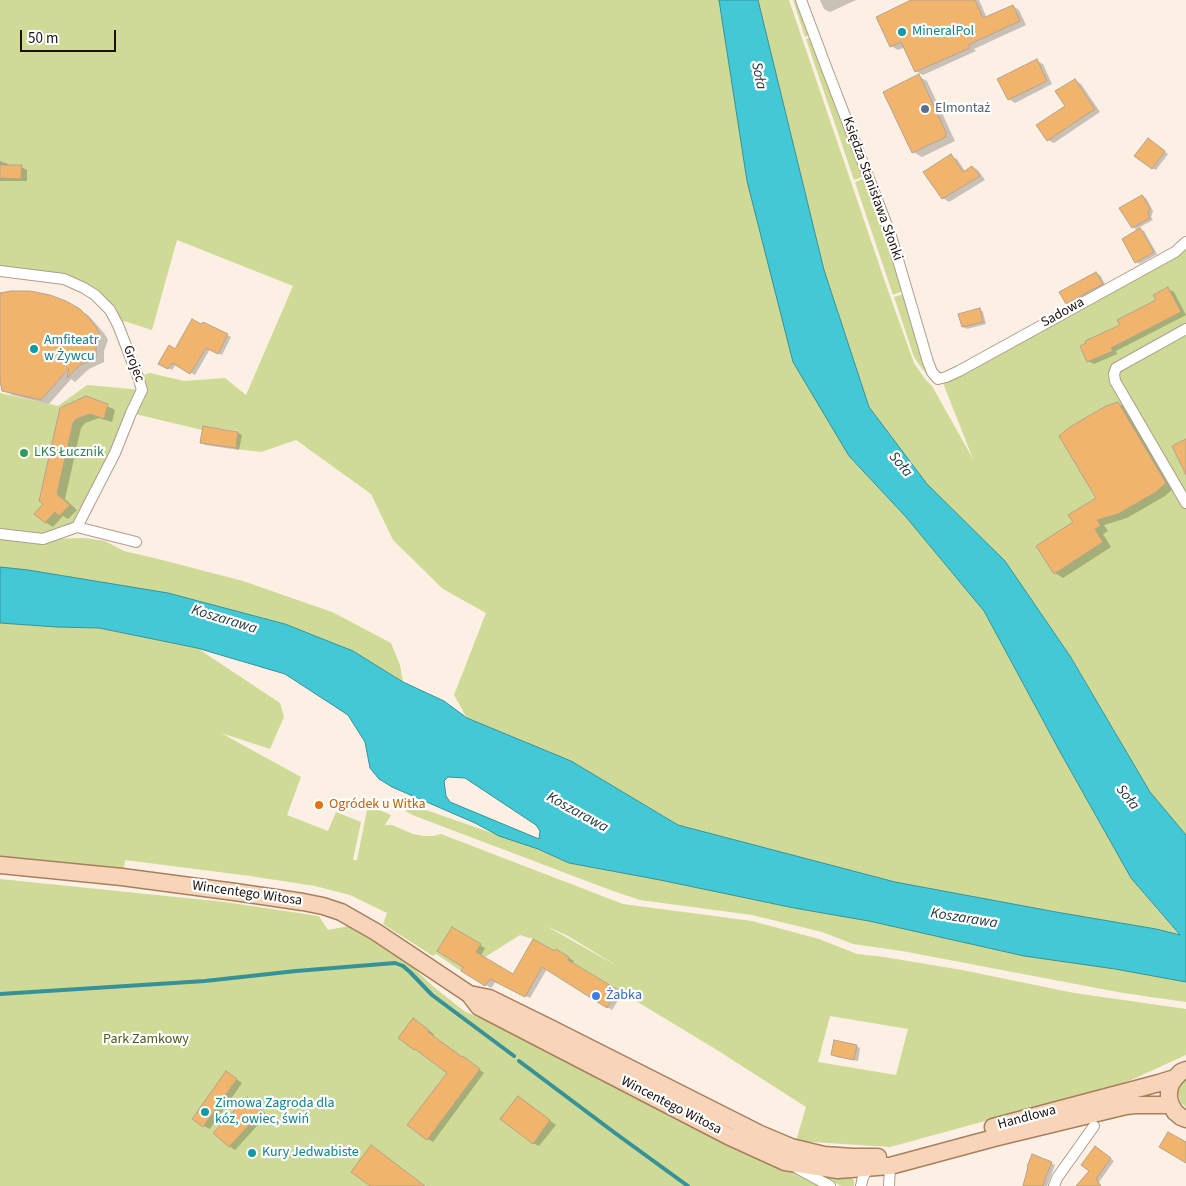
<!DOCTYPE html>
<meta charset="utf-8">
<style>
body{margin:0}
#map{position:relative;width:1186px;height:1186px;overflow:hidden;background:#fcf0e4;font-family:"Source Sans 3",sans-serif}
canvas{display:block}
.scale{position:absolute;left:20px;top:30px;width:96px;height:22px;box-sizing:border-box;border:2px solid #19120b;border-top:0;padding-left:6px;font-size:15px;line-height:18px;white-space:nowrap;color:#19120b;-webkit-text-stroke:4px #fff;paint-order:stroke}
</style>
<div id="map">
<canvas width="1186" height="1186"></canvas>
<div class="scale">50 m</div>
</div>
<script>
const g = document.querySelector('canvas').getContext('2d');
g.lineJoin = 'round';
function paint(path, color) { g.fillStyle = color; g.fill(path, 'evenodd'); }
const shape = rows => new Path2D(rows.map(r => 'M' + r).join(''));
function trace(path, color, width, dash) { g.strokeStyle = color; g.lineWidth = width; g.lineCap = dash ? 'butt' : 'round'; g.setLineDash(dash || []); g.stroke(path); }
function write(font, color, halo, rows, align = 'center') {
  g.font = font + ' "Source Sans 3",sans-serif'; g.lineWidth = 4.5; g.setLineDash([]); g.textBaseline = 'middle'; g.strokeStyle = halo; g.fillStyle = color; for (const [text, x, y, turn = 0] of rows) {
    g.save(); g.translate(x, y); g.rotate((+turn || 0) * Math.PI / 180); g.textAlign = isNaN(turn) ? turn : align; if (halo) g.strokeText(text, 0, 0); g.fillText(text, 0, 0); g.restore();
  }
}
const green = shape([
 [0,0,719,0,747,181,849,456,906,517,984,611,1059,750,1131,878,1161,914,1180,936,1156,929,1056,912,895,882,678,825,571,761,467,718,454,695,486,613,443,589,393,540,371,494,296,440,261,452,236,449,238,431,203,426,202,430,131,413,77,527,45,539,84,538,105,541,124,551,162,560,243,581,332,612,391,643,400,665,403,682,353,651,285,624,168,593,28,570,0,567,0,393,58,406,87,385,142,390,138,377,150,373,184,381,225,378,246,395,293,286,177,240,152,330,124,321,118,325,84,288,0,271],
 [758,0,789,0,884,279,914,363,925,379,932,386,973,459,943,383,1186,240,1186,835,1150,792,1070,656,1005,561,927,484,869,407,824,270],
 [793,0,798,0,811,35,805,37],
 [812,37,865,176,854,180,806,39],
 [865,178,880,215,903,291,893,295,855,182],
 [903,294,928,376,920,366,914,357,894,297],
 [0,623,57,627,98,628,197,648,280,703,284,717,270,749,221,733,301,777,287,815,328,831,336,812,361,822,353,860,357,860,368,805,391,815,385,825,392,825,413,834,424,836,433,836,441,834,623,904,752,921,819,939,857,954,884,957,962,970,1074,993,1186,1009,1186,1055,1131,1080,1117,1085,890,1147,796,1141,806,1107,717,1050,568,960,569,957,556,950,552,950,533,939,520,935,485,957,474,951,461,971,436,954,433,956,383,924,387,913,350,895,315,886,250,876,125,860,124,869,0,856],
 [546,926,568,936,619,967],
 [830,1016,908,1029,896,1075,818,1062],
 [400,801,538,849,569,863,660,880,794,908,869,921,1024,956,1115,969,1186,982,1186,1002,1123,993,902,951,853,944,822,932,752,915,640,900,613,891,415,816,407,812,402,807],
 [0,879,225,902,319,916,328,930,349,926,408,963,434,987,464,1011,530,1041,821,1186,0,1186],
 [1186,1079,1186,1107,1181,1103,1178,1093,1181,1083],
 [823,1175,850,1177,852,1178,854,1181,854,1186,841,1186,826,1178]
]);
const water = shape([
 [719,0,758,0,824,270,869,407,927,484,1005,561,1070,656,1150,792,1186,835,1186,982,1115,969,1024,956,869,921,794,908,660,880,569,863,538,849,499,836,475,823,392,787,379,779,370,768,365,742,348,715,285,674,197,648,99,628,57,627,0,623,0,567,28,570,168,593,285,624,353,651,403,682,444,701,467,718,571,761,678,825,895,882,1056,912,1156,929,1180,935,1131,878,1059,750,984,611,906,517,849,456,793,362,747,181,719,0],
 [448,777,465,778,536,825,540,831,539,839,450,802,446,796,444,781,448,777]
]);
const shadow = shape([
 [820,0,856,0,830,12,824,9],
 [914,0,979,0,987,18,1013,6,1019,10,1026,25,974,49,976,51,923,75,916,71,905,47,898,50,891,46],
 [1037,61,1043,64,1052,84,1015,103,1009,99],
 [918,76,927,81,955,141,922,157,913,152],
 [1075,80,1081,84,1100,112,1054,143,1048,140,1067,106],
 [1152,141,1168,154,1156,170,1152,168],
 [951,156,957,159,965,171,972,167,978,170,985,180,949,202,943,198,925,172],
 [0,161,8,164,8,166,21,167,27,170,27,181,0,181],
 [1142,196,1146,198,1153,211,1151,217,1153,220,1138,228,1144,231,1157,254,1140,264,1136,262,1124,239,1138,231,1133,227],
 [1096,273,1100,275,1106,286,1071,305,1067,303],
 [1168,289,1174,292,1186,315,1116,351,1117,354,1094,364,1088,361,1121,326,1158,300],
 [0,294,65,302,88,315,104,333,108,340,104,351,104,362,89,369,75,382,71,379,49,404,12,395,4,390,0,380],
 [980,309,983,312,986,324,967,329,963,327],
 [203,323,231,337,222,355,210,349,195,375,176,364,172,370,160,364,176,350],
 [1118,403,1126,408,1174,488,1165,496,1127,518,1104,525,1108,531,1103,534,1111,547,1063,578,1055,573,1074,523,1097,498],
 [107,406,115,410,112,422,99,418,85,423,81,428,65,499,77,510,68,519,63,516,53,527,45,522,45,503,61,409],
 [238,433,242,435,239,450,205,445,201,443],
 [452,929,485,948,481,956,513,976,556,953,557,951,574,961,572,964,622,994,612,1010,547,969,530,998,496,981,491,988,463,970,465,967],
 [418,1023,434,1034,433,1036,484,1073,433,1142,428,1139,448,1072,400,1038],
 [856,1046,860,1048,858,1061,836,1057,833,1055],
 [232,1076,242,1083,210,1129,204,1126],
 [518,1097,556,1125,539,1146,533,1143],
 [247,1098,253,1102,267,1115,235,1150,229,1146],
 [1099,1150,1114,1161,1099,1182,1101,1186,1077,1186,1091,1171],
 [1033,1155,1055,1165,1047,1186,1024,1186]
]);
const stream = shape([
 [0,994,205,981,296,971,395,963,403,966,410,972,432,995,514,1056],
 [519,1061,615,1133,688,1186]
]);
const building = shape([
 [911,0,975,0,983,18,1013,5,1020,21,968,45,970,48,915,72,901,42,890,47,876,17,911,0],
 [1037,59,1047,81,1008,100,997,79,1037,59],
 [919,74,946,132,946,137,912,153,883,92,919,74],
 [1075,79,1095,109,1047,141,1036,125,1065,106,1055,91,1075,79],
 [1148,138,1165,151,1152,169,1134,156,1148,138],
 [951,154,963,172,972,166,980,176,942,199,923,172,951,154],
 [0,165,22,165,21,179,0,178,0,165],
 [1142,195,1150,208,1148,214,1150,218,1132,228,1119,208,1142,195],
 [1140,228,1154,252,1135,263,1122,239,1140,228],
 [1096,272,1103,284,1066,304,1059,292,1096,272],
 [1168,287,1181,312,1111,348,1113,351,1087,362,1080,346,1086,343,1085,341,1120,325,1117,320,1156,300,1153,295,1168,287],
 [11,291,30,291,50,295,66,301,80,309,88,317,96,327,100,335,96,346,96,358,80,365,67,378,69,368,41,400,2,391,0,381,0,293,11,291],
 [980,308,983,322,962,327,958,314,980,308],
 [192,319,201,324,203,322,228,334,218,354,206,348,190,374,172,363,168,369,158,364,169,345,175,349,192,319],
 [86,396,108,404,104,419,90,414,76,419,73,423,57,494,70,505,59,516,55,512,45,523,34,514,43,504,39,501,60,408,86,396],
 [1118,402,1166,483,1156,492,1118,514,1097,520,1101,526,1095,529,1103,542,1054,574,1036,546,1073,522,1068,515,1096,498,1059,436,1070,427,1106,406,1118,402],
 [203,426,238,432,236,448,200,443,203,426],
 [1186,439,1186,475,1172,446,1186,439],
 [452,927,481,944,476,952,513,974,533,939,555,951,556,949,569,957,568,960,618,990,607,1008,542,967,525,997,490,979,485,986,461,971,463,967,437,951,452,927],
 [413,1018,429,1030,428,1032,462,1057,463,1056,480,1069,427,1140,407,1125,447,1073,415,1049,414,1050,398,1038,413,1018],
 [834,1040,857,1045,854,1060,831,1055,834,1040],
 [226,1071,237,1079,203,1127,192,1119,226,1071],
 [518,1096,550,1120,533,1144,500,1119,518,1096],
 [247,1097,262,1111,229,1147,213,1133,247,1097],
 [1168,1132,1186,1142,1186,1163,1159,1147,1168,1132],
 [371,1145,425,1186,370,1186,351,1172,371,1145],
 [1095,1146,1111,1158,1096,1179,1101,1186,1076,1186,1089,1171,1081,1165,1095,1146],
 [1032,1154,1052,1162,1045,1179,1043,1186,1023,1186,1028,1167,1027,1167,1032,1154]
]);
const street = shape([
 [801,0,825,64,891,236,928,362,932,372,938,379,946,377,959,371,1175,252,1186,242],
 [0,271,64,279,84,288,95,295,110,310,118,325,138,377,142,390,131,413,115,453,77,527],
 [1186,329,1116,368,1114,374,1115,381,1186,503],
 [0,534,43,539,77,527,136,542],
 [887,1163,890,1166,889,1186],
 [797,1168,830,1186],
 [861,1186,863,1177,870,1166],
 [1054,1186,1057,1178,1094,1126]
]);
const primary = shape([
 [0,865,122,877,235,892,303,902,323,906,341,912,376,932,469,994,479,1007,728,1136,785,1162,838,1170,890,1166,994,1138,1126,1106,1136,1105,1171,1105],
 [469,994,489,998,550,1028,760,1134,791,1147,824,1155,853,1157,878,1157],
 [1186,1070,1181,1072,1175,1078,1171,1084,1169,1091,1169,1098,1171,1105,1175,1112,1181,1117,1186,1119],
 [993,1127,1159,1083,1175,1078]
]);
const markers = [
 [902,32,5,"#0f9aa8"],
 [925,109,5,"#5c6f8a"],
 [34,349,5,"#0f9aa8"],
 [24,453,5,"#2e9e5b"],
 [319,805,5,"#e8710a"],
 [596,996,5,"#3f7fe0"],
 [205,1112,5,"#0f9aa8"],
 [252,1153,5,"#0f9aa8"]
];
const cultureNames = [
 ["MineralPol",912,32],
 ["Amfiteatr",44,341],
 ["w Żywcu",44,357],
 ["Zimowa Zagroda dla",215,1104],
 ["kóz, owiec, świń",215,1120],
 ["Kury Jedwabiste",262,1153]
];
const serviceNames = [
 ["Elmontaż",935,109]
];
const streetNames = [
 ["Księdza Stanisława Słonki",872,189,70],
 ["Sadowa",1063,313,-29],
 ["Grojec",133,364,70],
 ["Wincentego Witosa",247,894,8],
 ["Wincentego Witosa",671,1106,27],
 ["Handlowa",1027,1118,-15]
];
const leisureNames = [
 ["LKS Łucznik",34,453]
];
const foodNames = [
 ["Ogródek u Witka",329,805]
];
const shopNames = [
 ["Żabka",606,996]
];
const parkNames = [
 ["Park Zamkowy",146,1040]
];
const waterNames = [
 ["Soła",758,76,78],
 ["Soła",900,465,50],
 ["Koszarawa",224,620,17],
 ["Soła",1127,798,51],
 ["Koszarawa",577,813,29],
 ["Koszarawa",964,919,9]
];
paint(green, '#ceda95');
paint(water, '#43c8d6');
trace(water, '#369199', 1);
paint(shadow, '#0003');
trace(stream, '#369199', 4);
paint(building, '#f1b46d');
trace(building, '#b5a38f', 1);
trace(street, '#b09d8a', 12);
trace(primary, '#a77f5e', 19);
trace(street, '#fff', 10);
trace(primary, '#f8d5b9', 16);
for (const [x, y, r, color] of markers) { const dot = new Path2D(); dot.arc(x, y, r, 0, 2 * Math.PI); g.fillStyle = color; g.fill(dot); trace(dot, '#fff', 2); }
write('14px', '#0d838f', '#fff', cultureNames, 'left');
write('14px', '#4e5e75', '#fff', serviceNames, 'left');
write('14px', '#19120b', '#fff', streetNames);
write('14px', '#27864d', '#fff', leisureNames, 'left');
write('14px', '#c56008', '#fff', foodNames, 'left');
write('14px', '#366cbe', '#fff', shopNames, 'left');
write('14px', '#505819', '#fff', parkNames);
write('italic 15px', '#1e3437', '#fff', waterNames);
</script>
